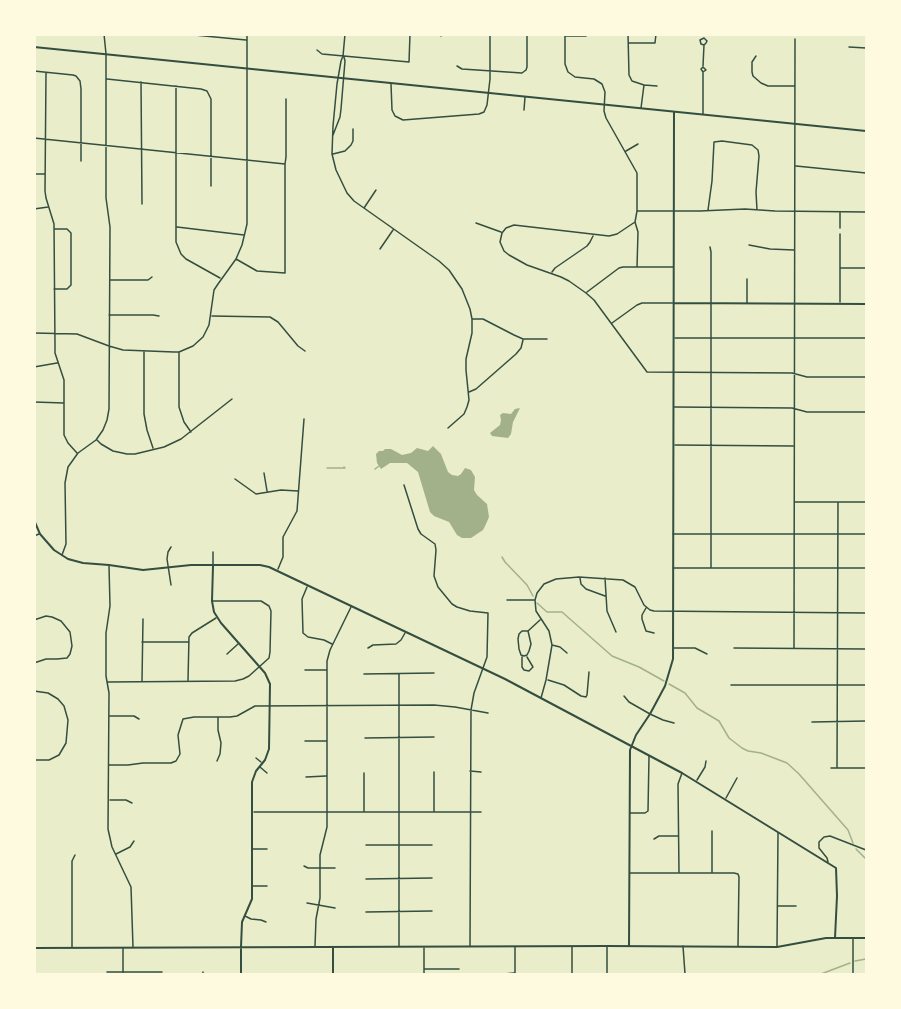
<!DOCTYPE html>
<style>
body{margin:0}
#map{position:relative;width:901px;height:1009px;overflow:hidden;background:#e9edc9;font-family:"Exo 2",sans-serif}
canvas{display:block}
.frame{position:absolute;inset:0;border:36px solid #fefae0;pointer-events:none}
</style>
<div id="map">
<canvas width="901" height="1009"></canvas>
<div class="frame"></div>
</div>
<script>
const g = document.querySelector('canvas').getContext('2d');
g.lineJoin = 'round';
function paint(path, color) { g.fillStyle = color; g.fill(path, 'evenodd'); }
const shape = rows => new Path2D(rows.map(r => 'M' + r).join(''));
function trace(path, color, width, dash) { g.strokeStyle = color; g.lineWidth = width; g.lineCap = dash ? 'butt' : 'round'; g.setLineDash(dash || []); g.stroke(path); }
const water = shape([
 [520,408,513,422,511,434,508,438,492,436,490,433,500,425,501,420,500,415,503,413,511,414,515,409],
 [433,446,441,454,448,472,452,475,458,476,461,474,465,468,471,470,475,477,474,490,477,495,487,504,489,517,486,524,483,530,471,538,462,538,457,535,449,522,434,516,430,512,418,472,407,463,390,463,381,469,377,463,376,454,379,451,383,451,385,449,391,449,402,455,411,453,417,448,428,451]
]);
const stream = shape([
 [327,468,345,468,344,467],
 [375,469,379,466],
 [502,557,505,562,527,585,533,596],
 [537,603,547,612,562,612,612,656,639,667,664,681],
 [669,684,685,693,697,708,719,721,729,738,742,748,748,751,761,753,787,763,799,774,848,830,853,843],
 [856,849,866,859],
 [855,961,866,959],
 [821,974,850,963]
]);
const minor = shape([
 [184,34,246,40],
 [345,34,343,56,341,61,337,84,333,126,332,154,336,170,347,193,354,201,439,261,449,270,462,289,470,309,472,319,472,333,466,359,466,370,469,400,467,407,464,414,448,428],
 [565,34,565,64,568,72,575,77,594,79,602,84,605,92,604,111,606,118,637,173,637,211,635,222,638,232,637,267],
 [628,34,629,75,632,81,644,85,641,108],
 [441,36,442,34],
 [566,36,586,36],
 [629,43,655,43,656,34],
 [849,47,866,48],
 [317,50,322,54,409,62,410,34],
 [756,56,752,62,752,72,753,76,761,83,768,86,794,86],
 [457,66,462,69,522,73,526,70,527,67,527,34],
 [703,66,704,45,706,43,707,41,704,38,700,40,701,44,704,45],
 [34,71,73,75,76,76,80,81,81,89,81,161],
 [46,73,45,191,46,198,54,224,55,346,55,353,64,380,64,435,68,443,77,453],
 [107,79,201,89,207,91,211,99,211,186],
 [141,82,142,204],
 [391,84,392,110,395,116,403,120,479,114,484,112,487,105,490,79,490,34],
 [644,85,657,86],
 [176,86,176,242,181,254,186,259,220,278],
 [524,110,525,97],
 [703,114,703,72,701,69,703,67,706,70,703,72],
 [333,135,340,117,341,109,345,61,344,57],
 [34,138,285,164],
 [626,151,638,144],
 [333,154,345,151,351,145,353,141,353,129],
 [796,166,866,173],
 [34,174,45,174],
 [364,208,376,190],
 [34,209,48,207],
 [708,210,712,181,714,142,722,141,752,145,758,150,759,156,756,192,757,210],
 [637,211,700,211,745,209,775,211,866,212],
 [840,213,840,228],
 [635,222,617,234,609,236,514,225,506,228,502,233,500,242,504,251,509,255,527,265,561,277,569,281,586,293,594,300,647,372,792,373,807,377,866,377],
 [476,223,501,232],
 [177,227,244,235],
 [840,234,840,302],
 [749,245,770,249,794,250],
 [710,247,711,252,711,568],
 [380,249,393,230],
 [236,259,257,271,285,273,285,164,286,157,286,99],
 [841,268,866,268],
 [552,272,555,268,587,246,590,242,593,236],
 [110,280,148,280,152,277],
 [54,289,67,289,71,285,71,233,67,229,55,229],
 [587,292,619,268,623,267,673,267],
 [747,303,747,279],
 [109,315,153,315,159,316],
 [212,316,270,317,278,322,298,346,305,351],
 [473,319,483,319,514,335,523,339,547,339],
 [612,323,637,305,642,303,673,303],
 [34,333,77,334,109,346,123,350,174,352,179,352,193,346,203,337,209,325,214,290,218,284,236,259,242,245,247,224,247,34],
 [675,338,866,338],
 [144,352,144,414,147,430,153,448],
 [179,353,179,407,184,422,191,432],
 [34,367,57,363],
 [469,392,476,389,516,354,521,348,523,340],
 [34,402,64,403],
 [674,407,792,408,807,412,866,412],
 [97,440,101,444,113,451,127,454,135,454,164,447,181,439,232,399],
 [675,445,793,446],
 [264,473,267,491],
 [235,479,256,494,281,490,298,491],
 [404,485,418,529,421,534,435,544,436,550,434,576,438,587,452,604,457,607,470,611,488,613,487,657,474,693,471,710,470,946],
 [795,502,866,502],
 [673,534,866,534],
 [34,536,39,534],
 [62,555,66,544,65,483,68,467,78,453,96,440,103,430,107,420,109,409,110,227,106,198,106,54,104,34],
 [213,565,213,552],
 [109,566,110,606,106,633,106,676,109,693,108,829,112,847,131,887,133,947],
 [673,568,866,568],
 [278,569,283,557,283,537,297,511,304,419],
 [580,578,581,584,586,589,605,596],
 [605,578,607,611,616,632],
 [171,585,167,559,168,552,171,547],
 [307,587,302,599,303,633,308,637,324,640,332,644],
 [507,600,534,600],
 [646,608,642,615,642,619,646,631,654,633],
 [34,620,46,616,52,617,61,621,70,632,72,646,70,654,67,658,57,659,46,659,34,663],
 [528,631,531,644,529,651,527,655,524,656,521,655,519,649,518,639,519,634,522,631,528,631,540,620],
 [142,642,188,642],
 [552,645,560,647,567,653],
 [368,648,373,645,396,644,401,640,405,633],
 [674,648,695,648,707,654],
 [734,648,866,649],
 [794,648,795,39],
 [227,654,238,644],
 [522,657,522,667,524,670,529,671,533,667,527,657],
 [34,670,35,690],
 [305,670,326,670],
 [364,674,434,673],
 [399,674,399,946],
 [188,680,189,637,192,633,216,618],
 [548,680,564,685,581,696,586,697,587,695,589,672],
 [142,681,143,619],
 [108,682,235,681,243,679,249,676,269,658,270,652,271,611,269,606,261,601,212,601],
 [731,685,866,685],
 [34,691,48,693,58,699,64,706,68,720,66,743,59,755,49,760,34,760],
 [624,696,629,702,650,714,663,720,674,723],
 [541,698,546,680,552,645,549,631,536,611,535,600,537,593,544,584,556,579,579,577,623,580,635,587,644,605,650,610,654,611,866,613],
 [110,716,134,716,139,719],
 [812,722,866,721],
 [365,738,434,737],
 [305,741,326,741],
 [256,758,261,762],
 [217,761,220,754,221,743,218,730,218,718],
 [109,765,128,765,143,763,171,763,176,761,180,754,178,735,183,719,194,717,230,717,237,716,255,706,434,705,455,707,488,713],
 [260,767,267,773],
 [831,768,866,768],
 [837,768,838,502],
 [470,771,481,772],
 [306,777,326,776],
 [697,780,705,767,706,761],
 [34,782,35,761],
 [726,798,737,778],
 [110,800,126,800,132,803],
 [364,811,364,773],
 [434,811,434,772],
 [254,812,481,812],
 [630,813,645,813,648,811,649,756],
 [712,831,712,872],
 [654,839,659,836,678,836],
 [366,845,432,845],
 [253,849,267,849],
 [116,854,130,847,134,841],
 [828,862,827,858,819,848,819,842,824,837,830,836,866,850],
 [304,866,308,868,335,868],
 [630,873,734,873,738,874,739,877,738,946],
 [679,873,678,784,682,773],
 [366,879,432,878],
 [253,886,267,886],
 [307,903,335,908],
 [778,906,796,906],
 [366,912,432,911],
 [245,916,251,919,261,920,266,922],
 [853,939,853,974],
 [315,946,316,919,320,898,320,855,327,827,327,661,330,650,351,607],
 [607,946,607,974],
 [683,946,685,974],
 [777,946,778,833],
 [72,947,72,861,75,855],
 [123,948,123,974],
 [424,948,424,974],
 [424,969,459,969],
 [107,972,162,972],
 [203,972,203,974],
 [504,974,514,973],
 [515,974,515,947],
 [572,974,572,947]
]);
const tertiary = shape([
 [674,303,866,304],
 [34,520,40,534,54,550,68,559,83,563,109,565,143,570,191,565,260,565,269,567,505,679,682,773,836,868,837,896,835,938],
 [213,566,212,601,214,612,221,623,265,673,270,684,269,749,265,760,256,771,252,782,252,899,242,922,241,947],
 [629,946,630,750,636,735,650,714,665,686,673,659,674,112],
 [333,974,333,947]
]);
const secondary = shape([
 [34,47,866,131],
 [241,947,241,974],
 [34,948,607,946,777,947,826,938,866,938]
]);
paint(water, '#a3b18a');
trace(stream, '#a3b18a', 1.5);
trace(minor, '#344e41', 1.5);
trace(tertiary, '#344e41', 2);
trace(secondary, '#344e41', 2);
</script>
